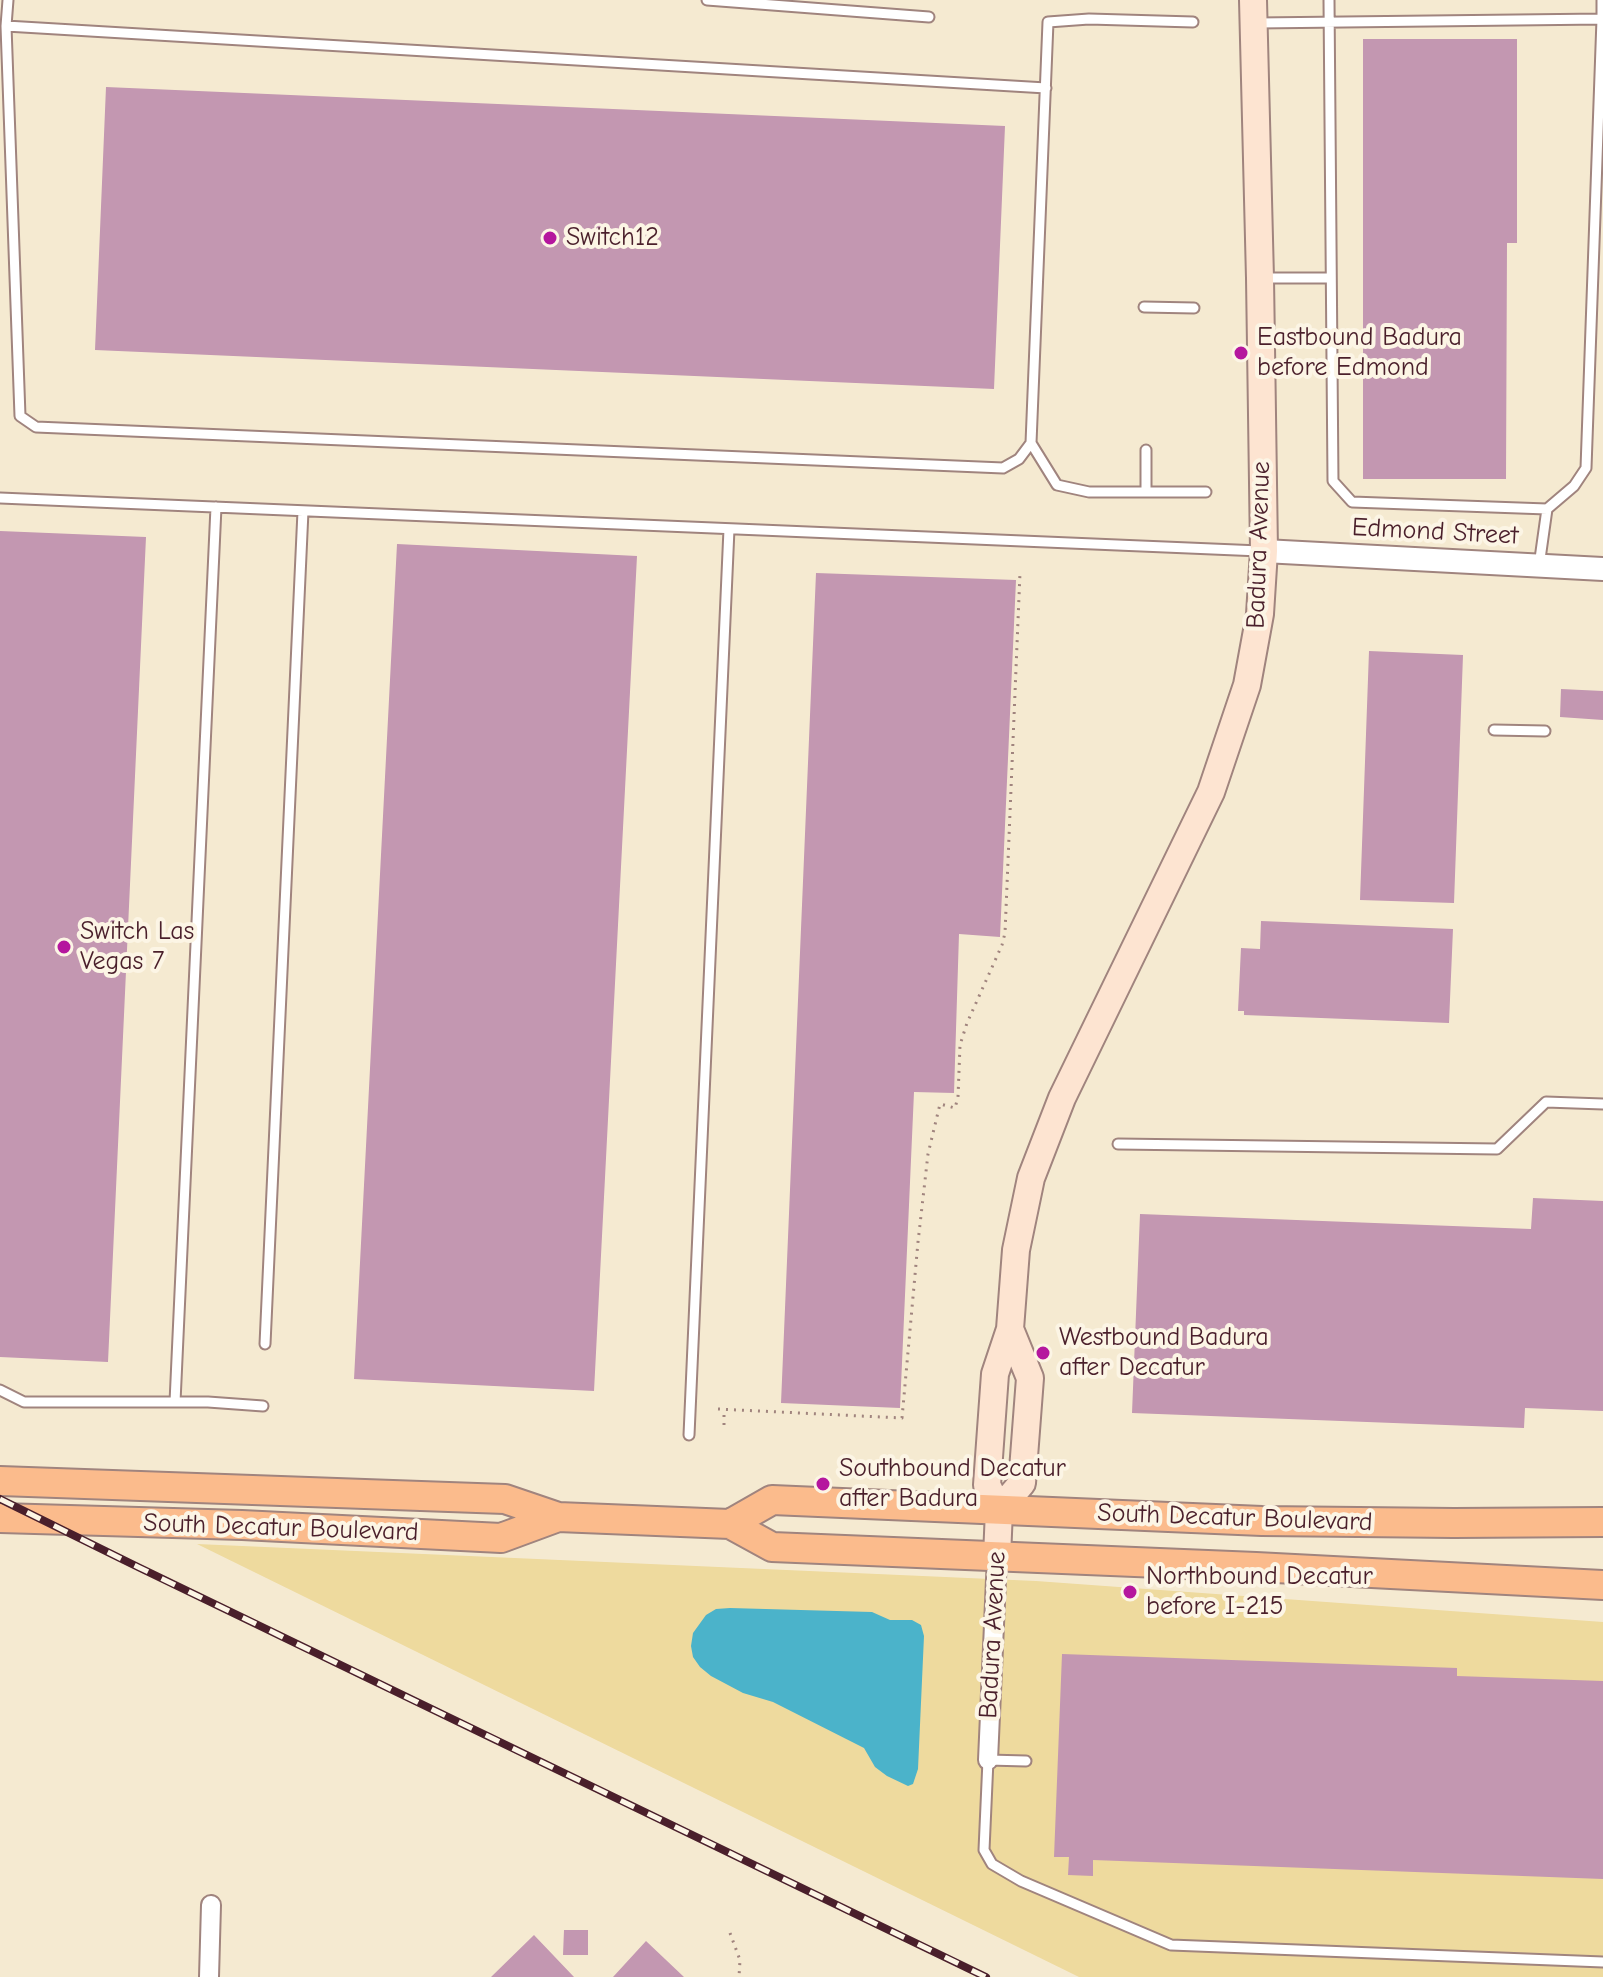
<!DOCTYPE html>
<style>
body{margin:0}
canvas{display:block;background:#f5ead1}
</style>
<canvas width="1603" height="1977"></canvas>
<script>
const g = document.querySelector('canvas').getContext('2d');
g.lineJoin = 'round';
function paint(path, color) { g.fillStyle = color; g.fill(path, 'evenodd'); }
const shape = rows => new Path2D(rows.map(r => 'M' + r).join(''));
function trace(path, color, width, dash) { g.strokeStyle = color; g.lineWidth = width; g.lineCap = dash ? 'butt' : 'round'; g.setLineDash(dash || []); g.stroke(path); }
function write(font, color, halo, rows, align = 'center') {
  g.font = font + ' "Comic Neue",sans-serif'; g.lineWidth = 8; g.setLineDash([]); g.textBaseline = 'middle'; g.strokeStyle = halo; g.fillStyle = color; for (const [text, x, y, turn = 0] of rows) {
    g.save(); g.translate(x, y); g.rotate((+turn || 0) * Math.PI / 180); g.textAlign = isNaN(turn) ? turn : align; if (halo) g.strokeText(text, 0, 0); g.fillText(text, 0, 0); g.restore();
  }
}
const sand = shape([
 [197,1544,1036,1581,1603,1622,1603,1977,1079,1977]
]);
const water = shape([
 [730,1608,872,1612,890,1620,912,1620,921,1625,924,1636,918,1769,913,1784,908,1786,887,1776,875,1767,864,1748,773,1702,743,1693,711,1676,700,1667,693,1657,691,1646,693,1633,706,1615,716,1609]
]);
const building = shape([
 [1363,39,1517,39,1517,243,1507,243,1506,479,1363,479],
 [106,87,1005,126,994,389,95,350],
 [0,531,146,537,108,1362,0,1357],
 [397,544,637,556,594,1391,354,1379],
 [816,573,1016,580,1000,937,959,934,954,1093,914,1092,900,1408,781,1403],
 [1369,651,1463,655,1454,903,1360,900],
 [1561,689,1603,691,1603,720,1560,717],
 [1261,921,1453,929,1449,1023,1244,1015,1244,1011,1238,1011,1241,948,1260,949],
 [1533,1198,1603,1201,1603,1411,1525,1408,1524,1428,1132,1413,1140,1214,1531,1229],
 [1062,1654,1457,1668,1457,1676,1603,1681,1603,1879,1093,1860,1093,1876,1068,1875,1069,1857,1054,1857],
 [564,1930,588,1930,588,1955,563,1955],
 [534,1935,574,1977,491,1977],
 [646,1941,684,1977,613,1977]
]);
const path = shape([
 [718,1409,902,1418,918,1242,928,1154,940,1104,955,1108,958,1097,960,1045,967,1023,1002,945,1005,933,1020,573],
 [724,1425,724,1410],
 [730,1933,740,1960,739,1977]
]);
const service = shape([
 [8,0,6,26,20,416,36,427,1003,468,1019,459,1031,443,1048,22,1089,19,1193,22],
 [707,0,929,17],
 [1329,0,1333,481,1352,502,1547,509],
 [1602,19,1602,0],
 [1257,23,1602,19,1586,468,1574,486,1547,509,1539,566],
 [6,26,1046,88],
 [1264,278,1331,278],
 [1144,307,1194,308],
 [1031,443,1057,485,1089,492,1206,492],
 [1146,450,1146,491],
 [0,498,1260,551],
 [1494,730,1545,731],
 [1118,1144,1497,1149,1546,1102,1603,1104],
 [265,1344,303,511],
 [0,1390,24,1402,208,1402,263,1406],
 [175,1402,216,507],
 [689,1435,729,529],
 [1026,1761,988,1760,984,1850,992,1864,1021,1881,1171,1945,1603,1962]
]);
const minor = shape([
 [988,1760,997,1557],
 [209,1977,211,1905]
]);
const tertiary = shape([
 [1264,551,1603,569]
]);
const secondary = shape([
 [999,1510,1022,1483,1030,1378,1010,1329],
 [997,1557,999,1510,987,1485,995,1374,1010,1329,1016,1250,1031,1178,1062,1098,1211,792,1247,685,1260,614,1264,551,1260,278,1253,0]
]);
const primary = shape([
 [0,1481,505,1499,558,1517,730,1524,772,1547,1256,1567,1603,1585],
 [0,1518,242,1525,501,1538,558,1517],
 [730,1524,772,1500,1262,1521,1454,1523,1603,1522]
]);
const rail = shape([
 [0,1499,138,1567,986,1977]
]);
const markers = [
 [550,238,8,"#b5179e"],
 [1241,353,8,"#b5179e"],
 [64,947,8,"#b5179e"],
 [1043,1353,8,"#b5179e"],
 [823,1484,8,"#b5179e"],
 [1130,1592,8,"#b5179e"]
];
const poiNames = [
 ["Switch12",566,238],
 ["Eastbound Badura",1257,338],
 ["before Edmond",1257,368],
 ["Switch Las",80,932],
 ["Vegas 7",80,962],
 ["Westbound Badura",1059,1338],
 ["after Decatur",1059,1368],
 ["Southbound Decatur",839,1469],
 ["after Badura",839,1499],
 ["Northbound Decatur",1146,1577],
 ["before I-215",1146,1607]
];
const streetNames = [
 ["Edmond Street",1435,532,3],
 ["Badura Avenue",1259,545,-88],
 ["South Decatur Boulevard",1235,1518,2],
 ["South Decatur Boulevard",281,1528,2],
 ["Badura Avenue",993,1635,-87]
];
paint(sand, '#eeda9e');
paint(water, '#4bb3ca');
paint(building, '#c397b1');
trace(service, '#a0847e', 13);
trace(minor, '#a0847e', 22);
trace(tertiary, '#a0847e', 26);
trace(secondary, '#a0847e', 30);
trace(primary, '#a0847e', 32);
trace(path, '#a0847e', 3, [2, 6]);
trace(service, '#fff', 9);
trace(minor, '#fff', 18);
trace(tertiary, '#fff', 22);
trace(secondary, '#fde4d1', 26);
trace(primary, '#fbbb8c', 28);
trace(rail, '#4a1f2b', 8);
trace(rail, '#fcf5e5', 5, [15]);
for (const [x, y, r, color] of markers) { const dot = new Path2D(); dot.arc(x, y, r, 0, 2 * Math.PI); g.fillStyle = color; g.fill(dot); trace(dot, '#fcf5e5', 3); }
write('26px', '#4a1f2b', '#fcf5e5', poiNames, 'left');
write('26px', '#4a1f2b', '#fcf5e5', streetNames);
</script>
